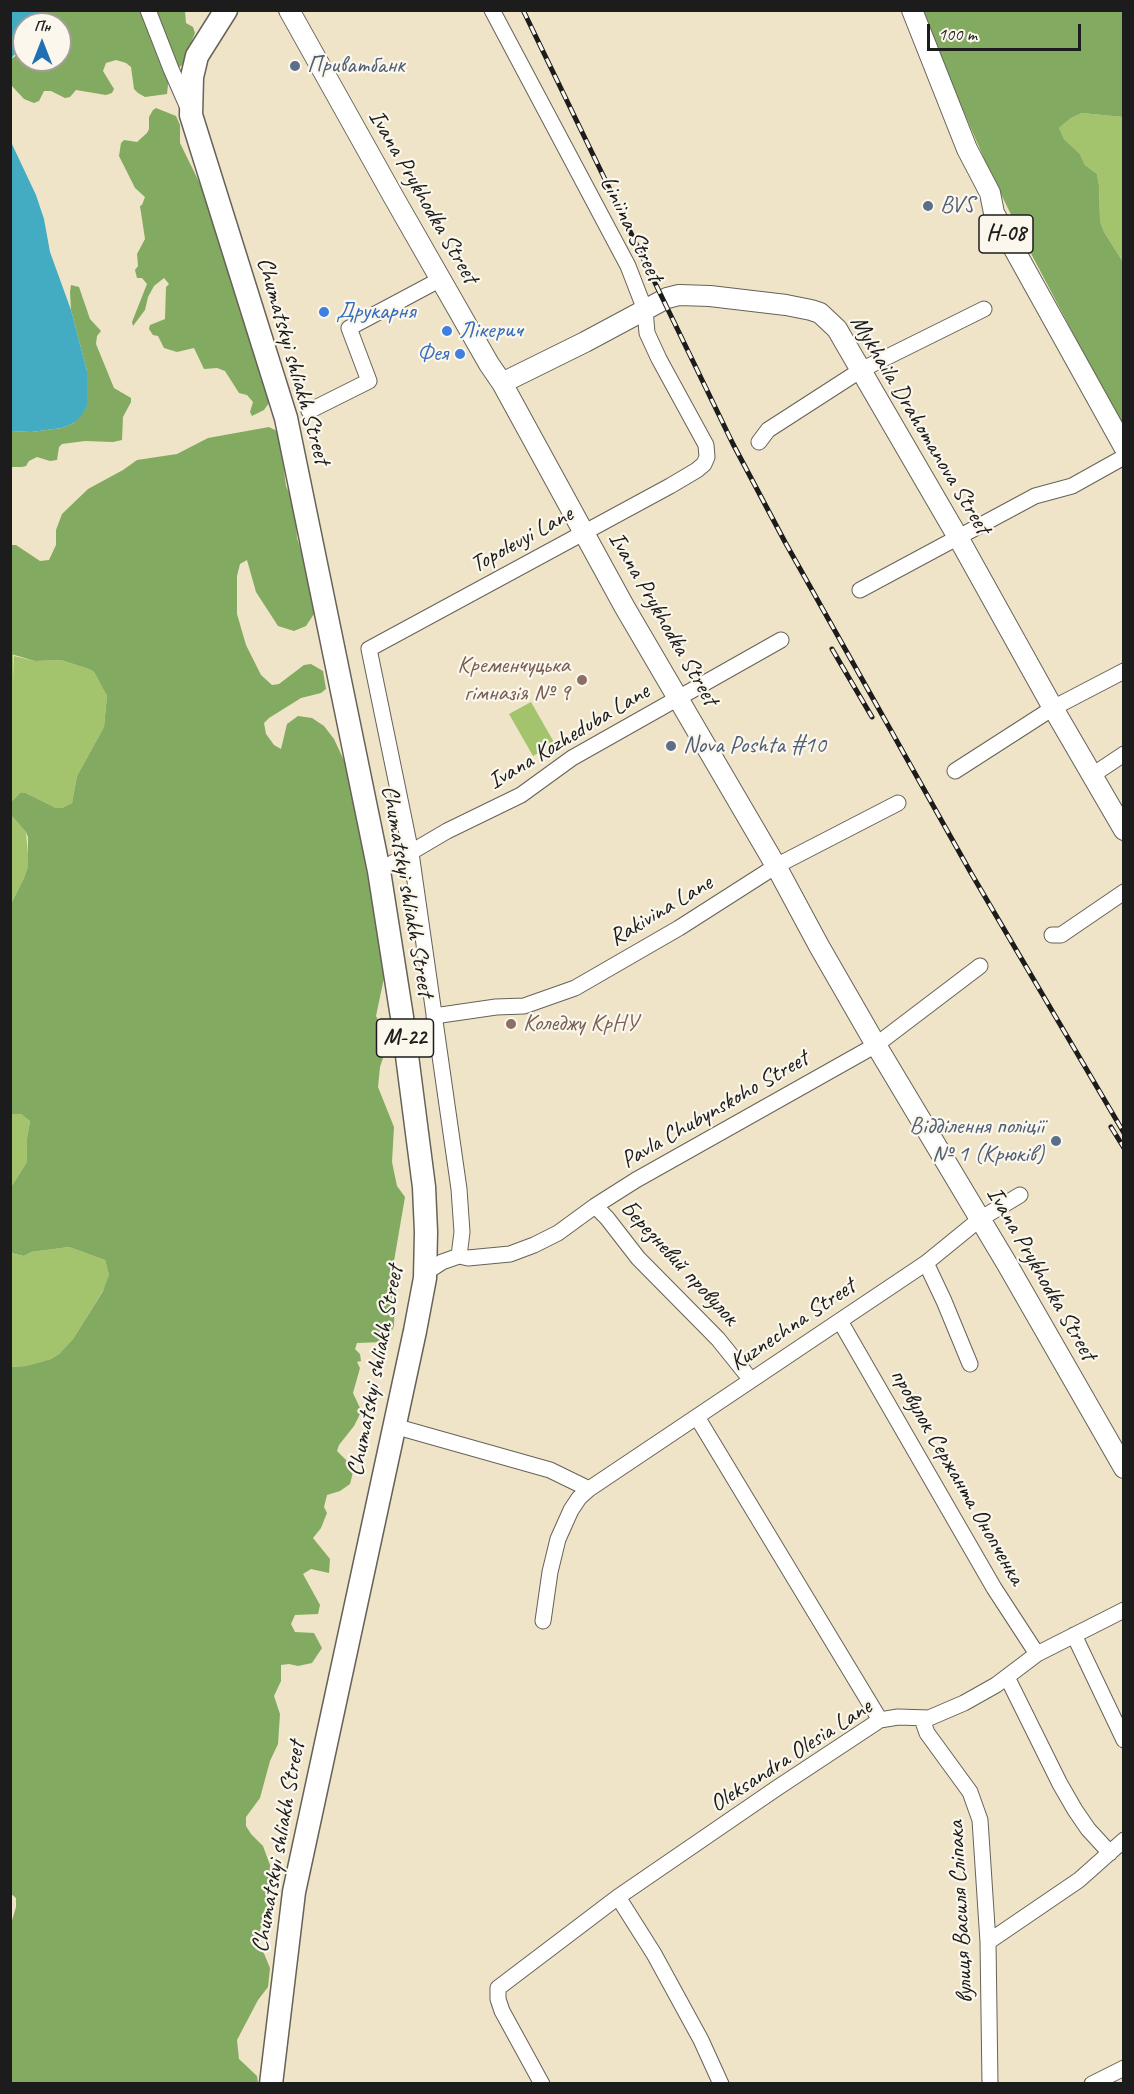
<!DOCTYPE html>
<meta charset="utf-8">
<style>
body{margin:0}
#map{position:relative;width:1134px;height:2094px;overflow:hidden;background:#efe4c7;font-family:Caveat,sans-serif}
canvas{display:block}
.frame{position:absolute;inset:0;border:12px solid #1c1c1c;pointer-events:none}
.north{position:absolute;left:12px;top:12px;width:60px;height:60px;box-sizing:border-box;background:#fbf7ec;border:2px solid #a29f99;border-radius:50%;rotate:0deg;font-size:16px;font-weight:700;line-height:24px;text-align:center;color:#1c1c1c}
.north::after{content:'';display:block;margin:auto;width:21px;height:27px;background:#1f6fb2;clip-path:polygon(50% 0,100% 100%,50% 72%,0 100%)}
.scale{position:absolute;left:927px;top:24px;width:154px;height:27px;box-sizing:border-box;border:3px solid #1c1c1c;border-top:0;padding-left:8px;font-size:18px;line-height:21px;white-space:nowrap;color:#1c1c1c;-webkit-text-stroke:4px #fbf7ec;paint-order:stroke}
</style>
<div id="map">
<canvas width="1134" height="2094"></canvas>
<div class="frame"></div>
<div class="north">Пн</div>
<div class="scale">100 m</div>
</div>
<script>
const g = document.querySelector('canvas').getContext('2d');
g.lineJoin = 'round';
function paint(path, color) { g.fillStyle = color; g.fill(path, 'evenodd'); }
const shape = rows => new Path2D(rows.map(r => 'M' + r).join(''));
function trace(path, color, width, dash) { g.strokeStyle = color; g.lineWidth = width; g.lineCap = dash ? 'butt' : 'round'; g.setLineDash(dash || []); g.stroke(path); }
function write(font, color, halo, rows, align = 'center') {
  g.font = font + ' Caveat,sans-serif'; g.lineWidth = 4.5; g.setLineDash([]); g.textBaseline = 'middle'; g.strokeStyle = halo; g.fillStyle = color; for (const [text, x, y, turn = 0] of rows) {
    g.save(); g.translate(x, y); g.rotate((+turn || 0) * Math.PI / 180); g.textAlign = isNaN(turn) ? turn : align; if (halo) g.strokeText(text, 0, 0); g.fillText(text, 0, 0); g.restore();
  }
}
const green = shape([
 [1082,113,1123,117,1123,262,1104,232,1100,221,1099,186,1097,174,1085,165,1080,154,1064,139,1059,128,1071,118],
 [10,638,13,646,14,682,14,656,35,661,61,660,89,669,94,672,107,696,104,727,77,776,72,803,62,808,56,808,26,793,20,793,11,802],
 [531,702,555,744,533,756,509,714],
 [11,815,26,832,28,854,28,866,24,878,11,904],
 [11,1114,21,1114,30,1121,27,1138,27,1162,11,1187],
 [69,1247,105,1260,109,1275,107,1284,73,1339,59,1354,51,1359,26,1366,11,1367,10,1253,24,1256,31,1252]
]);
const forest = shape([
 [35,11,185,11,186,23,193,27,195,33,182,65,169,75,167,94,145,97,138,93,134,89,131,67,126,63,116,60,106,63,103,71,114,89,112,93,106,95,76,90,70,97,65,98,51,91,44,91,39,101,34,103,24,99,11,85,11,59,23,51,24,60,60,60,60,24,52,24,42,13],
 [920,11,1123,11,1123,117,1082,113,1071,118,1059,128,1064,139,1080,154,1085,165,1097,174,1099,186,1100,221,1104,232,1123,262,1123,428,1016,225,986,163],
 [156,108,176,116,180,125,180,143,205,194,268,392,269,403,264,410,252,416,250,412,253,402,247,395,239,393,225,371,217,368,204,369,194,348,177,352,164,348,158,336,153,335,149,329,150,325,165,319,166,287,169,284,164,278,154,286,148,297,145,310,133,326,132,322,147,284,142,278,137,278,135,270,138,266,137,254,145,239,140,206,142,205,145,197,135,188,119,156,121,143,124,140,137,142,147,133,149,129,149,117,153,110],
 [71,285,79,287,90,319,101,331,97,336,96,344,114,388,131,398,131,402,123,417,122,440,113,442,85,441,62,444,59,447,57,460,50,461,37,457,29,461,26,466,22,467,11,467,11,431,31,432,62,428,74,423,87,406,87,371,71,310,70,292],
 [269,427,279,432,286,486,295,506,297,538,316,600,314,614,306,626,294,631,278,626,256,592,247,560,240,564,237,576,237,614,246,645,261,675,272,685,279,684,304,665,311,664,323,671,326,689,321,693,301,698,269,718,264,723,266,734,274,745,281,749,287,724,298,716,312,718,324,726,334,739,348,769,384,967,384,978,376,1016,387,1038,387,1046,380,1067,378,1087,394,1127,392,1162,397,1186,405,1197,394,1261,398,1277,395,1290,394,1326,388,1339,383,1342,357,1343,355,1349,360,1354,361,1361,357,1362,360,1368,353,1393,360,1408,360,1414,354,1426,339,1445,337,1451,354,1468,350,1484,340,1491,327,1495,324,1507,327,1513,321,1528,313,1538,330,1559,329,1573,311,1569,303,1574,320,1605,318,1614,295,1615,291,1624,295,1632,314,1633,322,1648,312,1663,298,1666,289,1664,281,1665,281,1681,274,1696,280,1714,278,1744,270,1761,260,1798,246,1817,246,1826,251,1834,263,1846,270,1865,267,1907,259,1934,260,1944,270,1968,268,1987,258,2000,237,2040,239,2059,257,2076,258,2083,11,2083,10,1927,16,1907,16,1898,10,1893,11,1367,26,1366,51,1359,59,1354,73,1339,103,1291,109,1275,105,1260,69,1247,31,1252,24,1256,11,1253,11,1187,27,1162,27,1138,30,1121,21,1114,11,1114,11,904,24,878,28,866,28,837,26,832,11,815,11,802,20,793,26,793,56,808,62,808,72,803,77,776,104,727,107,696,94,672,89,669,61,660,35,661,11,654,11,545,16,545,40,561,49,560,56,545,56,530,62,514,88,489,123,470,137,460,177,454,208,438]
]);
const water = shape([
 [11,10,35,11,42,13,52,24,24,24,24,52,14,55,11,59],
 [11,142,36,195,44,219,50,252,71,310,87,371,87,406,81,416,74,423,62,428,31,432,11,431]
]);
const minor = shape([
 [148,10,171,69,189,110],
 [309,411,369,381,349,328,441,279],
 [759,442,768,430,861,370,984,309],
 [860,590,1035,496,1072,486,1124,457],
 [955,771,1053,708,1124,671],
 [1091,776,1124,754],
 [379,871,447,831,521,795,572,758,781,640],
 [1052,935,1061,935,1124,892],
 [434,1016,496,1007,524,1006,575,988,679,928,776,866,898,803],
 [595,1206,607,1218,638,1258,718,1339,751,1380],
 [459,1256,462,1232,459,1189,411,853,369,649,670,486,697,470,704,464,707,457,706,445,659,359,647,333,645,310,628,266,492,10],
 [459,1256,468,1258,510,1254,534,1245,558,1233,595,1206,636,1180,876,1045,980,966],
 [926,1263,944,1301,970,1364],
 [425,1273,442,1262,459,1256],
 [840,1321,994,1588,1037,1654],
 [697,1417,880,1720],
 [394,1426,550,1470,589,1489,926,1263,980,1219,1020,1195],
 [543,1621,550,1572,558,1539,571,1510,579,1498,589,1489],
 [1074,1635,1124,1740],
 [1007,1677,1060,1784,1075,1810,1088,1829,1110,1853],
 [922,1719,927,1733,970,1792,980,1820,988,1942,990,2084],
 [618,1897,654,1954,701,2040,721,2084],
 [988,1942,1079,1880,1124,1840],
 [542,2084,502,2011,498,1999,498,1988,618,1897,777,1788,880,1720,898,1717,929,1718,964,1703,996,1685,1037,1654,1124,1610],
 [1092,2084,1124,2068]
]);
const major = shape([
 [289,10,393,196,489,364,502,383,624,606,776,866,819,946,876,1045,1007,1264,1124,1468],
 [912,10,967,149,990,193,994,213,1124,447],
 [502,383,585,342,667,298,679,295,710,296,786,305,811,310,820,313,837,329,848,348,959,539,1053,708,1124,830]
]);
const highway = shape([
 [226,10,197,56,192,77,191,115,286,418,379,871,402,1017,424,1187,426,1232,425,1278,415,1331,294,1892,271,2084]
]);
const rail = shape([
 [523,10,733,444,785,542,971,873,1124,1133],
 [832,649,872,717],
 [1111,1127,1124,1148]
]);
const markers = [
 [295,66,6,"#5c6f8a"],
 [928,206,6,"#5c6f8a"],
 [324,312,6,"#3f7fe0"],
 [447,331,6,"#3f7fe0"],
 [460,354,6,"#3f7fe0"],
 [582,680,6,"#8d6e63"],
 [671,746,6,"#5c6f8a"],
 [511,1024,6,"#8d6e63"],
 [1056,1141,6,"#5c6f8a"]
];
const shields = [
 [1006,234,54],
 [405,1038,57]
];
const shieldNames = [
 ["Н-08",1006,234],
 ["М-22",405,1038]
];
const serviceNames = [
 ["Приватбанк",307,66],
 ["BVS",940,206],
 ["Nova Poshta #10",683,746],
 ["Відділення поліції",1044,1127,"right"],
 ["№ 1 (Крюків)",1044,1155,"right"]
];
const streetNames = [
 ["Ivana Prykhodka Street",423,197,60],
 ["Liniina Street",631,229,64],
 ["Chumatskyi shliakh Street",293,361,74],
 ["Mykhaila Drahomanova Street",920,425,59],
 ["Topolevyi Lane",522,540,-29],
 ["Ivana Prykhodka Street",663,619,60],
 ["Ivana Kozheduba Lane",569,737,-31],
 ["Chumatskyi shliakh Street",407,891,80],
 ["Rakivina Lane",661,911,-31],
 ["Pavla Chubynskoho Street",715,1110,-30],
 ["Березневий провулок",679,1263,47],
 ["Ivana Prykhodka Street",1041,1274,60],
 ["Kuznechna Street",793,1325,-34],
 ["Chumatskyi shliakh Street",376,1371,-79],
 ["провулок Сержанта Онопченка",957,1477,60],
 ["Oleksandra Olesia Lane",791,1756,-33],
 ["Chumatskyi shliakh Street",279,1847,-80],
 ["вулиця Василя Сліпака",961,1912,-93]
];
const shopNames = [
 ["Друкарня",336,312],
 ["Лікерич",459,331],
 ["Фея",448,354,"right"]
];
const educationNames = [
 ["Кременчуцька",570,666],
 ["гімназія № 9",570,694],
 ["Коледжу КрНУ",523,1024,"left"]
];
paint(green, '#a3c46d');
paint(forest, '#82aa60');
paint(water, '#43acc2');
trace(minor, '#666258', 17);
trace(major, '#666258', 22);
trace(highway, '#666258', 25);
trace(minor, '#fff', 15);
trace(major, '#fff', 20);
trace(highway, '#fff', 22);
trace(rail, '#1c1c1c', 5);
trace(rail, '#fbf7ec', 3, [9]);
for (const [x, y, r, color] of markers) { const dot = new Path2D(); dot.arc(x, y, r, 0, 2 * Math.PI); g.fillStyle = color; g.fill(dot); trace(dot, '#fbf7ec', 2); }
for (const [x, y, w] of shields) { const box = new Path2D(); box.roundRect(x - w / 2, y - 19, w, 38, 4.5); g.fillStyle = '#fbf7ec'; g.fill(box); trace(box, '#1c1c1c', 1.5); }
write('bold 22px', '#1c1c1c', null, shieldNames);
write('24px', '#4e5e75', '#fbf7ec', serviceNames, 'left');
write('24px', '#1c1c1c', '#fbf7ec', streetNames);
write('24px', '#366cbe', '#fbf7ec', shopNames, 'left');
write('24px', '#785e54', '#fbf7ec', educationNames, 'right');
</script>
